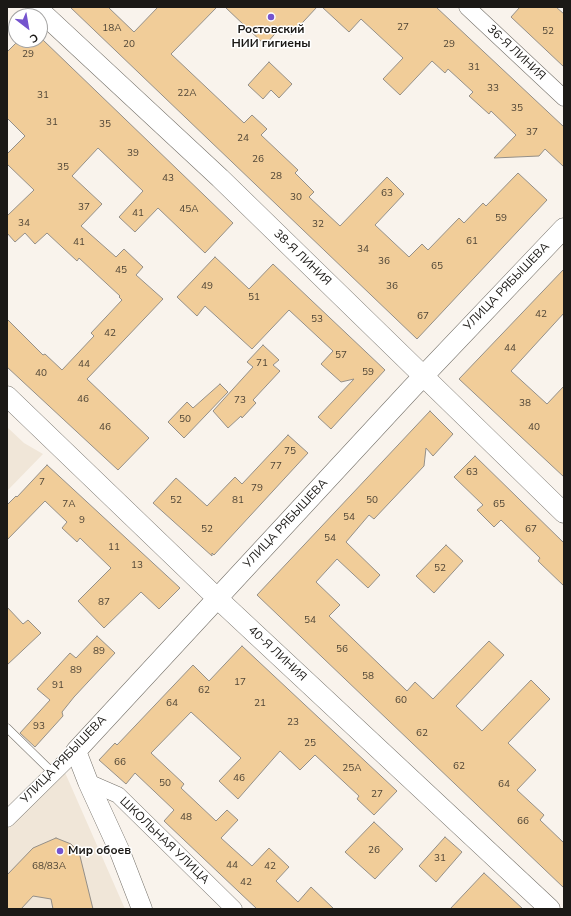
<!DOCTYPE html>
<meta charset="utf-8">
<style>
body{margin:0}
#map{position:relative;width:571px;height:916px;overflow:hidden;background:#f9f3ec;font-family:"Nunito Sans",sans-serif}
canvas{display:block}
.frame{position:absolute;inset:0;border:8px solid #1b1916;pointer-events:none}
.north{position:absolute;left:8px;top:8px;width:40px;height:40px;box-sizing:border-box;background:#fff;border:1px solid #a4a3a2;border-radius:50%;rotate:149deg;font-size:11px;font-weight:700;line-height:16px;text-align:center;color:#1b1916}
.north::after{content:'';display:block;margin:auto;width:14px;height:18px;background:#7554ce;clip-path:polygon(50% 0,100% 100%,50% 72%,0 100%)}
</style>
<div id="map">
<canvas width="571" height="916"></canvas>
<div class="frame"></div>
<div class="north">С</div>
</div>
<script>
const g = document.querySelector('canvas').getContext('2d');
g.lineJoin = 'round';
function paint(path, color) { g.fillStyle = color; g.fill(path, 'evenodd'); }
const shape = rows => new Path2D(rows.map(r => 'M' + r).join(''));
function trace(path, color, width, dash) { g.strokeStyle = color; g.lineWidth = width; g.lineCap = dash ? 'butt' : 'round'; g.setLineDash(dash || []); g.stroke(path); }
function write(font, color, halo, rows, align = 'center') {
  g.font = font + ' "Nunito Sans",sans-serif'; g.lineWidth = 3; g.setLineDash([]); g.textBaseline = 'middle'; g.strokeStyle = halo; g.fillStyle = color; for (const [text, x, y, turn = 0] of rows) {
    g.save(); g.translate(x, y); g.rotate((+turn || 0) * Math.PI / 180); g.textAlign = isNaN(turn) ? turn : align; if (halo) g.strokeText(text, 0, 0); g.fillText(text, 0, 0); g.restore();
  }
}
const built = shape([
 [7,427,24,443,43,454,7,491],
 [63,768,125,909,7,909,7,827]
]);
const building = shape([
 [70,7,108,7,134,32,158,7,217,7,171,54,244,123,252,115,267,129,261,135,298,170,295,173,314,192,309,197,340,226,387,177,404,194,375,225,409,257,422,244,428,250,459,218,464,223,483,203,486,206,518,173,547,200,417,339,70,7],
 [225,7,317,7,291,35,282,26,265,45,225,7],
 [322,7,436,7,564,127,564,167,545,149,539,156,494,158,516,135,491,111,489,114,469,96,473,92,448,69,445,73,432,61,400,95,383,79,403,58,361,19,349,32,322,7],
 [520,7,556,7,564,14,564,67,511,17,520,7],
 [19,40,43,40,233,223,205,253,158,208,135,232,119,217,143,191,98,148,72,176,102,204,81,226,116,257,124,249,143,267,136,275,163,299,87,379,149,438,118,470,7,367,7,319,43,355,45,354,62,370,94,336,91,333,122,300,119,297,120,296,79,258,77,261,47,233,35,244,25,233,15,242,7,233,7,216,34,190,7,164,7,154,25,136,7,118,7,52,19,40],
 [269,62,292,84,279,98,271,90,263,99,248,85,269,62],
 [215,257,249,289,273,264,385,370,331,429,318,417,354,379,341,382,321,364,333,351,289,310,252,349,205,306,197,316,177,297,215,257],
 [564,269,564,313,511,371,547,404,564,386,564,477,459,379,564,269],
 [263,345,279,360,273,365,280,371,253,400,256,403,242,418,241,416,228,428,213,411,253,367,247,362,263,345],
 [220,384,228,392,184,438,168,422,187,402,193,408,220,384],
 [430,411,453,434,433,456,426,448,424,466,374,519,369,515,346,542,380,575,368,588,337,559,316,582,340,605,329,616,407,691,415,682,433,699,489,641,504,655,456,706,482,731,531,680,550,699,508,743,536,770,517,790,544,815,540,820,564,843,564,888,257,595,430,411],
 [288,435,308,453,214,555,212,553,212,556,153,503,176,478,207,506,235,477,242,484,288,435],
 [475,456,564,543,564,586,538,561,540,558,501,520,494,527,477,510,483,505,454,477,475,456],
 [47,465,180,588,159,609,141,592,104,628,78,601,111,568,80,538,77,542,62,528,67,522,45,501,7,540,7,505,16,496,17,497,47,465],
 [446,545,463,561,434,593,416,576,446,545],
 [7,607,23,624,28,620,41,633,7,665,7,607],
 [97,636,115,653,74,697,62,712,63,716,35,747,20,733,50,700,37,689,70,653,76,658,97,636],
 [242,646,397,791,374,815,357,799,359,796,315,755,300,770,280,751,238,799,219,781,241,758,191,712,151,753,184,784,181,788,216,821,227,810,238,820,221,838,252,866,269,848,289,867,276,881,298,902,311,887,334,909,257,909,164,821,174,810,135,773,126,784,99,760,115,743,117,745,193,665,209,681,242,646],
 [374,822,403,849,375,879,345,852,374,822],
 [445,837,462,852,436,882,419,866,445,837],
 [56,838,71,844,79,852,93,909,53,909,51,899,33,896,21,909,7,909,7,875,33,848,56,838],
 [484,873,523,909,450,909,484,873]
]);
const service = shape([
 [7,728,53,773]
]);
const minor = shape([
 [467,7,564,98],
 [88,782,118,795,234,909],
 [7,819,76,751]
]);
const tertiary = shape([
 [36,7,220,178,564,513],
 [7,396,217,598,550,909],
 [142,909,120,852,88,782,76,751,411,389,564,228]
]);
const markers = [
 [271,17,4,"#7554ce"],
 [60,851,4,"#7554ce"]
];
const numberNames = [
 ["27",403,28],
 ["18А",112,29],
 ["52",548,32],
 ["20",129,45],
 ["29",449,45],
 ["29",28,55],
 ["31",474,68],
 ["33",493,89],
 ["22А",187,94],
 ["31",43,96],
 ["35",517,109],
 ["31",52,123],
 ["35",105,125],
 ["37",532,133],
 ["24",243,139],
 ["39",133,154],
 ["26",258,160],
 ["35",63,168],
 ["28",276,177],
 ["43",168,179],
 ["63",387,194],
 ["30",296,198],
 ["37",84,208],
 ["45А",189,210],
 ["41",138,214],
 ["59",501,219],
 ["34",24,224],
 ["32",318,225],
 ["61",472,242],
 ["41",79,243],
 ["34",363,250],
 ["36",384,262],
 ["65",437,267],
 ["45",121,271],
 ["49",207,287],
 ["36",392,287],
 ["51",254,298],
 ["42",541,315],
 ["67",423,317],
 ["53",317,320],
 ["42",110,334],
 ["44",510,349],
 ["57",341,356],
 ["71",262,364],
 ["44",84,365],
 ["59",368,373],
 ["40",41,374],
 ["46",83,400],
 ["73",240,401],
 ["38",525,404],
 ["50",185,420],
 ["46",105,428],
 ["40",534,428],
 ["75",290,452],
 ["77",276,467],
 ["63",472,473],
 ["7",42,483],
 ["79",257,489],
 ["52",176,501],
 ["81",238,501],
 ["50",372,501],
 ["7А",69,505],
 ["65",499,505],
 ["54",349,518],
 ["9",82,521],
 ["52",207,530],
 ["67",531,530],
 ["54",330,539],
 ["11",114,548],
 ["13",137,566],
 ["52",440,569],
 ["87",104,603],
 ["54",310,621],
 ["56",342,650],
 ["89",99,652],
 ["89",76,671],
 ["58",368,677],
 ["17",240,683],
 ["91",58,686],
 ["62",204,691],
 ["60",401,701],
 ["64",172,704],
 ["21",260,704],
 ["23",293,723],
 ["93",39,727],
 ["62",422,734],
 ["25",310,744],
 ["66",120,763],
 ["62",459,767],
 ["25А",352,769],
 ["46",239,779],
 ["50",165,784],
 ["64",504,785],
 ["27",377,795],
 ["48",186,818],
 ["66",523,822],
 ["26",374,851],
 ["31",440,859],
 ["44",232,866],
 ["68/83А",49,867],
 ["42",270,867],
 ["42",246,883]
];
const poiNames = [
 ["Ростовский",271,30],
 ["НИИ гигиены",271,44],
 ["Мир обоев",68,851,"left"]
];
const streetNames = [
 ["36-Я ЛИНИЯ",516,53,43],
 ["38-Я ЛИНИЯ",302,258,44],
 ["УЛИЦА РЯБЫШЕВА",507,287,-46],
 ["УЛИЦА РЯБЫШЕВА",286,524,-47],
 ["40-Я ЛИНИЯ",277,654,43],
 ["УЛИЦА РЯБЫШЕВА",64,760,-46],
 ["ШКОЛЬНАЯ УЛИЦА",164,841,44]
];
paint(built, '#f0e6d8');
paint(building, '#f1cd99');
trace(building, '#948f88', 1);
trace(service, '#75716a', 9);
trace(minor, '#75716a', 17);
trace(tertiary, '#75716a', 21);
trace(service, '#fff', 8);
trace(minor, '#fff', 16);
trace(tertiary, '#fff', 20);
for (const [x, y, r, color] of markers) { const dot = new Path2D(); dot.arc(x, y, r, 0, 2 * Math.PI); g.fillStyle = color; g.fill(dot); trace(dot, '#fff', 1.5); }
write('10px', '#504637', null, numberNames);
write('bold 12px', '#1b1916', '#fff', poiNames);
write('12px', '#1b1916', '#fff', streetNames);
</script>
